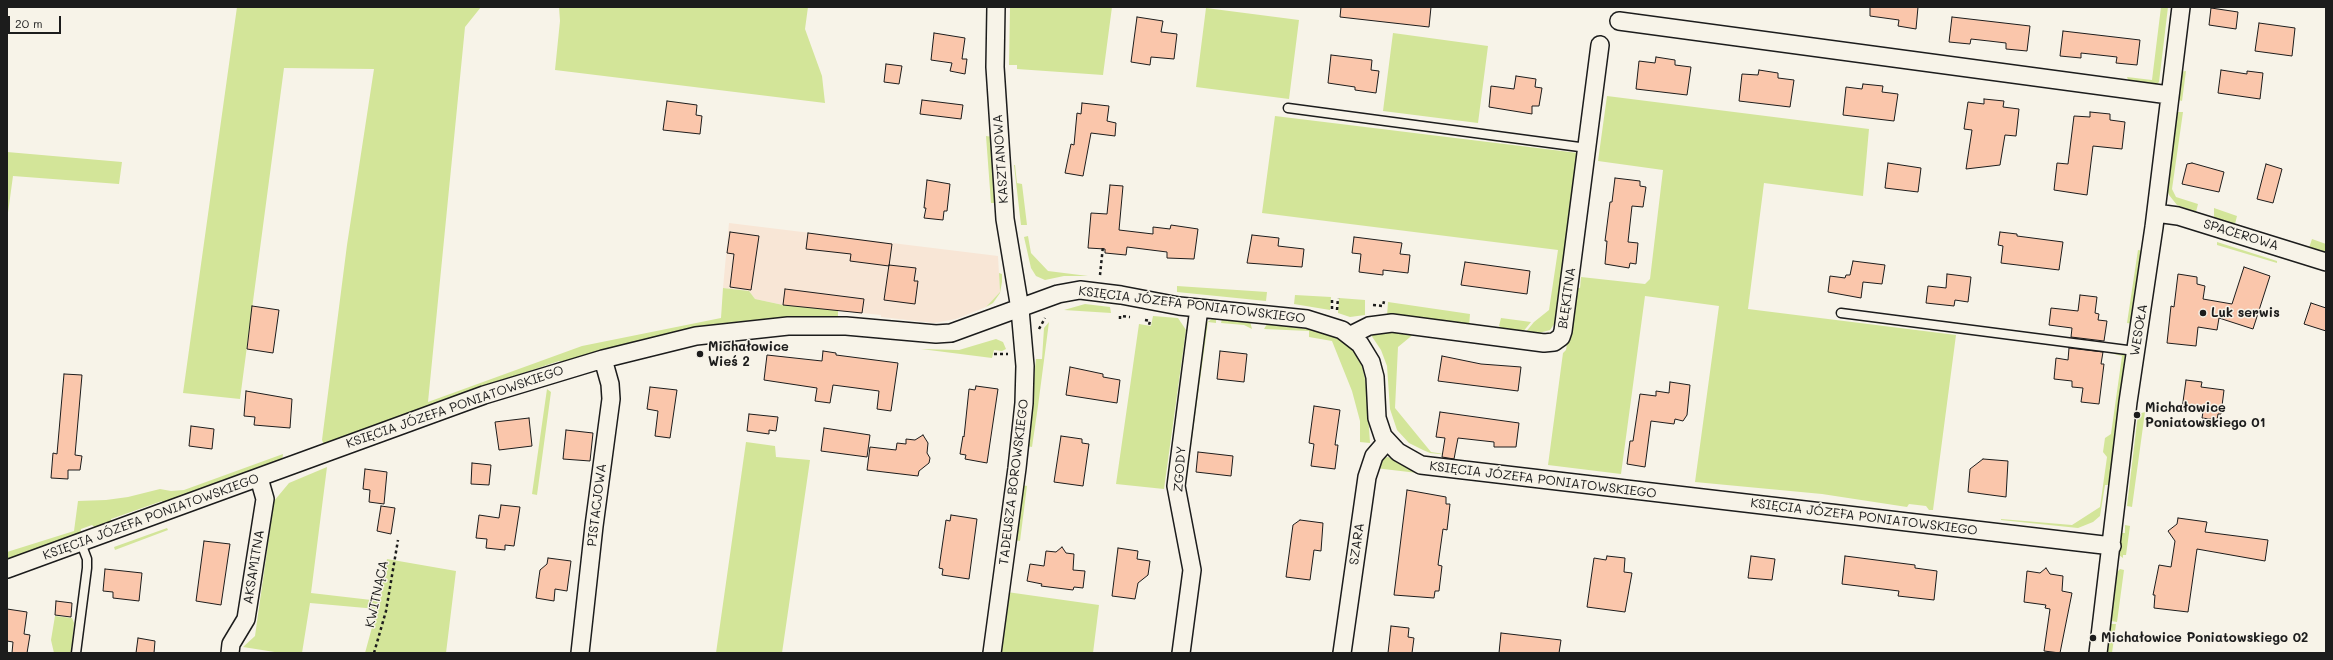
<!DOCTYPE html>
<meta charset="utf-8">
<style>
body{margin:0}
#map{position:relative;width:2333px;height:660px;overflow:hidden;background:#f7f3e8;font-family:Mali,sans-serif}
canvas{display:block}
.frame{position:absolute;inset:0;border:8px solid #1c1c1c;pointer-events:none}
.scale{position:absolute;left:8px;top:16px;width:53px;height:18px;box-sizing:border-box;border:2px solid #1c1c1c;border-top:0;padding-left:5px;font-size:12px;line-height:14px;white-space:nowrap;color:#1c1c1c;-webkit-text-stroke:3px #f7f3e8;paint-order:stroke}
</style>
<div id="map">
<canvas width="2333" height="660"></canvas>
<div class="frame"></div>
<div class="scale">20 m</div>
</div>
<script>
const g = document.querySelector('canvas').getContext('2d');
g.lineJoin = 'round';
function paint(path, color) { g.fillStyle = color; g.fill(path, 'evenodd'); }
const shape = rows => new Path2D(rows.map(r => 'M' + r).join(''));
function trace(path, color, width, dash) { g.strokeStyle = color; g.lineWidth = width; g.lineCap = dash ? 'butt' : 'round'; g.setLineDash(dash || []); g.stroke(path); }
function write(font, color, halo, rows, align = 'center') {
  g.font = font + ' Mali,sans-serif'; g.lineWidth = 3; g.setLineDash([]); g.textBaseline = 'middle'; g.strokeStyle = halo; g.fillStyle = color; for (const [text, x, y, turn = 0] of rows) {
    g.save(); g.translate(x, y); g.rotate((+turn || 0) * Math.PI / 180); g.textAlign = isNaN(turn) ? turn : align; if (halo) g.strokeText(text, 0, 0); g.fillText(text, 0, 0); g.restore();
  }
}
const built = shape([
 [729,223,998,256,1000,292,986,307,956,319,934,323,881,317,881,315,783,305,755,299,749,291,723,288]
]);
const green = shape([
 [237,7,481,7,465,27,428,402,582,346,721,318,723,288,749,291,755,299,783,305,838,310,838,318,804,316,737,322,624,345,563,362,559,361,443,400,324,445,322,440,347,245,374,69,284,68,240,399,183,393],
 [559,7,808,7,805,29,822,76,825,103,555,70,560,21],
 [1010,7,1112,7,1103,75,1017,69,1017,65,1009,65],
 [2161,7,2168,7,2159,82,2155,86,2129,82,2127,77,2152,80],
 [1206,8,1299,20,1289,99,1196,87],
 [1393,33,1488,46,1478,123,1383,111],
 [2186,71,2182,101,2179,100,2177,97,2180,72],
 [1607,96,1869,129,1863,196,1764,183,1748,309,1956,335,1933,510,1929,510,1926,506,1909,504,1907,507,1822,494,1695,482,1719,306,1645,296,1621,474,1548,465,1563,353,1566,350,1577,288,1580,288,1581,277,1645,284,1650,279,1663,170,1598,161],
 [2178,112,2183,112,2172,189,2176,197,2198,204,2196,212,2177,205,2169,195,2166,187,2175,114],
 [1275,116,1578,153,1559,317,1550,330,1539,333,1524,334,1534,322,1549,310,1558,250,1262,213],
 [986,136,993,137,998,203,991,203],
 [7,152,122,162,119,184,13,176,7,220],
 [1014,165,1019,165,1015,165,1017,183,1022,184,1027,225,1021,225],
 [2214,208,2237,216,2235,224,2214,218],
 [1028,236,1031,253,1048,271,1088,276,1064,276,1045,280,1036,276,1031,268,1024,237],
 [2312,239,2326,244,2326,253,2309,248],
 [2217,242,2277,261,2277,263,2217,245],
 [2138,250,2143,251,2133,324,2127,323],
 [999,273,1002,274,1002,282,1000,293,993,303,986,307,1000,292],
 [1177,286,1267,292,1266,301,1177,292],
 [1295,295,1331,297,1330,310,1294,304],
 [1339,298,1365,300,1365,315,1350,317,1338,313],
 [1388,302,1470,314,1469,326,1387,316],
 [1085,304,1110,307,1111,313,1064,310],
 [1153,316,1178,318,1186,330,1164,489,1116,484,1139,324,1151,326],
 [1213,318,1216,318,1216,323,1208,322,1185,489,1184,488,1205,324],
 [1501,318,1531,322,1522,333,1502,330,1499,326],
 [1222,319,1250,321,1252,329,1244,325,1221,323],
 [1049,322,1038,406,1032,447,1027,446,1036,359,1042,359,1044,328],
 [1267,324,1322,331,1340,339,1352,349,1362,366,1366,383,1370,443,1360,442,1360,421,1352,391,1332,341,1309,337,1309,331,1264,329],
 [1384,330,1415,333,1398,347,1395,408,1431,452,1457,456,1430,453,1423,450,1409,443,1397,430,1390,409,1387,366,1381,350,1369,332],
 [996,339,1003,342,1006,349,1002,351,994,350,992,358,921,349,959,350],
 [2110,353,2126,355,2128,357,2111,485,2105,485,2100,516,2093,522,2078,528,2001,520,2001,519,2072,525,2100,507,2107,457,2103,452,2105,438,2111,434,2122,356],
 [547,389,551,392,537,495,532,494],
 [2145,412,2132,507,2127,506,2138,414],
 [746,442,775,446,776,457,810,460,782,653,716,653],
 [283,454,282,461,163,504,162,501,111,519,112,523,97,529,92,525,81,529,80,535,7,561,7,552,74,531,78,501,106,500,128,497,160,489,171,491,184,490],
 [1388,457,1416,472,1426,474,1375,468,1383,458],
 [327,467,311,593,380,601,387,559,456,571,446,653,365,653,377,609,310,603,302,653,281,653,243,647,255,636,274,501,289,483],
 [1022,485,1027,486,1020,541,1014,540],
 [2125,525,2130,526,2126,555,2123,555,2123,558,2119,555,2120,533,2125,533],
 [167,528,168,530,115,550,114,547],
 [2120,569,2124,570,2117,622,2111,621,2117,572],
 [1007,592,1099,605,1093,653,999,653],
 [55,616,72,618,74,623,71,653,54,653,51,640],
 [2110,624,2116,624,2112,653,2106,653]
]);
const building = shape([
 [1341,7,1431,7,1429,27,1340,17,1341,7],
 [1870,7,1918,7,1916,29,1898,26,1899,20,1870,16,1870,7],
 [2211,8,2238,12,2236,29,2209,25,2211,8],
 [1137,17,1163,21,1161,32,1177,34,1174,59,1151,57,1150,65,1131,62,1137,17],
 [1952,17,2030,26,2027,51,2006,49,2006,43,1989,41,1971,39,1970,44,1949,42,1952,17],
 [2259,23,2295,28,2292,56,2255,51,2259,23],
 [2063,31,2140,40,2137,65,2116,63,2117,57,2081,53,2081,58,2060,56,2063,31],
 [934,33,965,38,962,59,967,59,965,74,950,71,952,63,931,60,934,33],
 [1331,55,1372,60,1371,70,1379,71,1376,93,1355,90,1355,87,1328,83,1331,55],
 [1656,57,1675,60,1675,65,1691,67,1687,95,1636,89,1639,61,1655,63,1656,57],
 [886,64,902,66,899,84,884,82,886,64],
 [1759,70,1778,73,1778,78,1794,80,1790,107,1739,101,1742,74,1758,75,1759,70],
 [2221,70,2247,74,2247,71,2263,73,2260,99,2218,93,2221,70],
 [1516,76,1536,79,1535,87,1542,88,1539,106,1532,106,1532,114,1489,107,1491,86,1514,89,1516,76],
 [1863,84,1883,86,1882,92,1898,94,1894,121,1843,115,1846,87,1862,89,1863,84],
 [1984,99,2004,101,2003,107,2019,109,2016,136,2005,135,2000,165,1966,169,1972,130,1964,129,1968,102,1984,104,1984,99],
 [922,100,963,105,961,119,920,114,922,100],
 [667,101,697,105,696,115,702,116,700,134,663,130,667,101],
 [1082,103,1109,106,1107,121,1116,123,1115,136,1091,133,1083,176,1065,173,1071,144,1074,145,1077,113,1081,114,1082,103],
 [2090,112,2110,114,2110,120,2125,122,2122,149,2093,146,2087,195,2054,190,2057,163,2068,164,2074,116,2090,117,2090,112],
 [1888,163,1921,168,1918,192,1885,188,1888,163],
 [2192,163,2224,172,2219,192,2182,184,2187,164,2192,163],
 [2266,164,2282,169,2273,203,2257,199,2266,164],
 [1615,178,1640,181,1640,186,1646,187,1643,207,1632,206,1628,242,1638,243,1636,264,1630,263,1629,268,1605,264,1607,241,1605,241,1610,202,1612,202,1615,178],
 [927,180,950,184,947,211,944,211,943,220,924,218,926,208,924,208,927,180],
 [1110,185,1123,186,1119,230,1153,234,1153,227,1170,229,1171,225,1198,229,1194,259,1167,258,1167,252,1127,247,1126,255,1105,253,1105,249,1088,248,1091,213,1107,214,1110,185],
 [730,232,759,236,751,290,730,287,734,254,727,253,730,232],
 [2000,232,2017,234,2017,236,2063,242,2059,270,2001,263,2003,246,1998,245,2000,232],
 [808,233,892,244,889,266,850,261,851,254,806,249,808,233],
 [1252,235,1279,238,1278,246,1304,249,1302,267,1247,263,1252,235],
 [1354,237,1402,243,1400,254,1410,255,1408,273,1383,270,1383,275,1359,272,1361,254,1352,253,1354,237],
 [1853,261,1885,265,1882,284,1863,282,1861,298,1828,292,1830,276,1845,278,1846,275,1850,275,1853,261],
 [1465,262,1530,271,1527,294,1461,285,1465,262],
 [889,265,916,268,914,281,918,281,915,304,884,300,889,265],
 [2244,267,2270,276,2253,329,2219,318,2217,330,2198,327,2196,346,2167,343,2171,306,2174,307,2178,274,2197,277,2197,284,2205,286,2203,299,2232,304,2244,267],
 [1947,274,1971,277,1968,302,1955,300,1954,306,1926,303,1928,286,1946,288,1947,274],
 [785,289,864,299,862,313,783,305,785,289],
 [2080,295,2097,297,2095,313,2099,314,2098,320,2107,321,2104,341,2071,337,2072,328,2049,325,2051,308,2078,311,2080,295],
 [2311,303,2326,308,2326,331,2304,324,2311,303],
 [252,306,279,310,273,353,247,349,252,306],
 [2069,348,2103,352,2101,364,2104,364,2099,404,2081,402,2083,388,2072,387,2072,381,2054,379,2056,358,2068,360,2069,348],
 [823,351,836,353,836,355,898,363,891,411,877,409,879,391,833,385,830,403,815,401,817,388,764,380,767,355,822,361,823,351],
 [1220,351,1247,354,1244,382,1217,379,1220,351],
 [1442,356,1481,364,1521,367,1518,391,1438,381,1442,356],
 [1070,367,1103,374,1103,377,1120,380,1117,403,1066,395,1070,367],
 [64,374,82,375,75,455,82,456,80,470,68,470,68,479,51,478,53,453,57,454,64,374],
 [2186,380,2202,382,2201,387,2224,390,2221,414,2218,414,2217,420,2202,418,2203,412,2182,409,2186,380],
 [1670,382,1690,385,1687,415,1683,421,1675,419,1674,424,1651,421,1645,467,1627,464,1630,441,1633,441,1640,394,1656,396,1656,391,1669,393,1670,382],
 [976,386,998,389,987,463,965,459,966,455,960,454,963,436,964,437,969,389,975,390,976,386],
 [650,387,677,390,670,438,655,436,658,411,647,409,650,387],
 [246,391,292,399,290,428,254,425,255,417,244,416,246,391],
 [1314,406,1340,410,1335,445,1338,445,1335,469,1311,466,1314,444,1309,443,1314,406],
 [1440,412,1519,423,1516,447,1494,447,1494,442,1458,438,1454,459,1442,457,1445,438,1436,437,1440,412],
 [749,414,778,417,776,431,769,430,769,434,747,431,749,414],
 [529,418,532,446,499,450,495,422,529,418],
 [191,426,214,429,212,449,189,446,191,426],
 [824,428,870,435,867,457,821,451,824,428],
 [566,430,593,433,590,461,563,459,566,430],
 [923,435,928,443,927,453,930,458,929,463,919,471,918,476,867,470,870,447,896,450,897,443,906,444,906,439,915,440,923,435],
 [1061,436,1082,439,1082,443,1089,444,1083,486,1054,482,1061,436],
 [1198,452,1233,456,1231,476,1196,472,1198,452],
 [1983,459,2008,461,2006,497,1968,492,1970,469,1983,459],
 [472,463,491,465,489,485,471,484,472,463],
 [365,469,387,472,384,504,369,502,370,490,363,489,365,469],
 [1407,490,1446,497,1446,504,1450,504,1447,530,1443,529,1438,565,1442,566,1439,591,1435,591,1434,598,1394,595,1407,490],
 [501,505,520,507,514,546,505,545,505,550,486,548,487,539,476,538,479,515,499,518,501,505],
 [381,506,395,508,391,534,377,531,381,506],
 [951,515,977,519,969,579,942,575,943,569,939,568,946,520,950,521,951,515],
 [2178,518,2207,522,2205,532,2268,540,2265,561,2197,549,2188,612,2154,608,2155,595,2153,595,2159,565,2171,567,2175,541,2168,531,2177,524,2178,518],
 [1300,520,1323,523,1321,551,1314,550,1310,580,1286,577,1293,525,1300,520],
 [204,541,230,544,221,605,196,601,204,541],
 [1062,547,1066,553,1074,554,1073,570,1085,571,1083,588,1074,587,1073,590,1041,586,1042,584,1027,581,1030,564,1044,566,1046,551,1056,552,1062,547],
 [1118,548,1138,551,1137,559,1150,561,1148,575,1138,583,1135,599,1112,596,1118,548],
 [1607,556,1625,558,1624,572,1632,573,1625,612,1587,607,1594,558,1606,560,1607,556],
 [1751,556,1775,559,1772,580,1748,578,1751,556],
 [1845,556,1915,565,1915,568,1937,571,1934,600,1898,596,1899,591,1842,584,1845,556],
 [548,558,571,561,567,591,555,589,554,601,536,598,540,570,547,564,548,558],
 [2046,568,2050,574,2063,576,2062,591,2072,593,2060,653,2044,651,2050,609,2045,608,2046,605,2024,602,2027,571,2040,573,2046,568],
 [105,569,142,573,139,601,113,598,113,592,103,591,105,569],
 [56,601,72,603,71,617,55,615,56,601],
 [7,609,27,612,24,634,30,635,27,653,12,653,13,642,7,641,7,609],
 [1391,626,1409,628,1408,637,1414,638,1412,653,1388,653,1391,626],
 [1501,633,1561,640,1559,653,1499,653,1501,633],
 [138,638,155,641,154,653,136,653,138,638]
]);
const path = shape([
 [1100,275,1103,246],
 [1373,305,1383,306,1384,301],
 [1332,309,1332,297],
 [1337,310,1338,298],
 [1120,319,1120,316,1130,317],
 [1145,320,1150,321,1149,325],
 [1039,329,1045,318],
 [994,354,1008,354],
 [374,653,386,611,398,540]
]);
const service = shape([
 [1288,108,1587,148],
 [1841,313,2135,351],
 [76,653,87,568,87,559,81,543]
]);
const minor = shape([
 [1619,21,2169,95],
 [2156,213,2178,216,2326,262],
 [1351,335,1369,326,1392,323,1544,343,1554,342,1561,337,1563,331,1600,45],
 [7,569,484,395,603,359,696,336,788,326,846,326,936,334,951,333,1058,294,1080,290,1121,295,1179,306,1307,319,1342,330,1360,344,1371,362,1375,377,1377,418,1383,436,1398,452,1421,465,2112,546],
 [230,653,231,644,246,619,265,499,259,478],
 [580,653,594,526,611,399,610,384,603,359],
 [992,653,1017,468,1024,403,1025,366,1020,309,1005,219,995,67,996,7],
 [1181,653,1192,570,1176,486,1199,308],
 [1342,653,1367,477,1374,456,1387,441],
 [2098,653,2128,402,2154,227,2181,7]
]);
const markers = [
 [2203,313,4,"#1c1c1c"],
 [700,354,4,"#1c1c1c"],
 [2137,415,4,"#1c1c1c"],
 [2093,638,4,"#1c1c1c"]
];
const streetNames = [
 ["KASZTANOWA",1001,159,-94],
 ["SPACEROWA",2241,235,17],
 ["BŁĘKITNA",1567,298,-82],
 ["KSIĘCIA JÓZEFA PONIATOWSKIEGO",1192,305,7],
 ["WESOŁA",2139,330,-81],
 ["KSIĘCIA JÓZEFA PONIATOWSKIEGO",455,407,-19],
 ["ZGODY",1180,469,-86],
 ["KSIĘCIA JÓZEFA PONIATOWSKIEGO",1543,480,7],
 ["TADEUSZA BOROWSKIEGO",1014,482,-83],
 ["PISTACJOWA",597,505,-83],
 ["KSIĘCIA JÓZEFA PONIATOWSKIEGO",151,517,-20],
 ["KSIĘCIA JÓZEFA PONIATOWSKIEGO",1864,517,7],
 ["SZARA",1357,544,-82],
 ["AKSAMITNA",254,567,-81],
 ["KWITNĄCA",377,594,-78]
];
const poiNames = [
 ["Luk serwis",2211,313],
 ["Michałowice",708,347],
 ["Wieś 2",708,362],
 ["Michałowice",2145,408],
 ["Poniatowskiego 01",2145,423],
 ["Michałowice Poniatowskiego 02",2101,638]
];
paint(built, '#f8e6d6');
paint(green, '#d3e599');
paint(building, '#fac6ab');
trace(building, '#1c1c1c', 1);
trace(service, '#1c1c1c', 11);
trace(minor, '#1c1c1c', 20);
trace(path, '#1c1c1c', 2.5, [3, 3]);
trace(service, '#f7f3e8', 8);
trace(minor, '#f7f3e8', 17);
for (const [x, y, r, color] of markers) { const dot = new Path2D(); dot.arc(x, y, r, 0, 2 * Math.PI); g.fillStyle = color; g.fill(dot); trace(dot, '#f7f3e8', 1.5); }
write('13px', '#1c1c1c', '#f7f3e8', streetNames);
write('bold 13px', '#1c1c1c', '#f7f3e8', poiNames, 'left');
</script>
